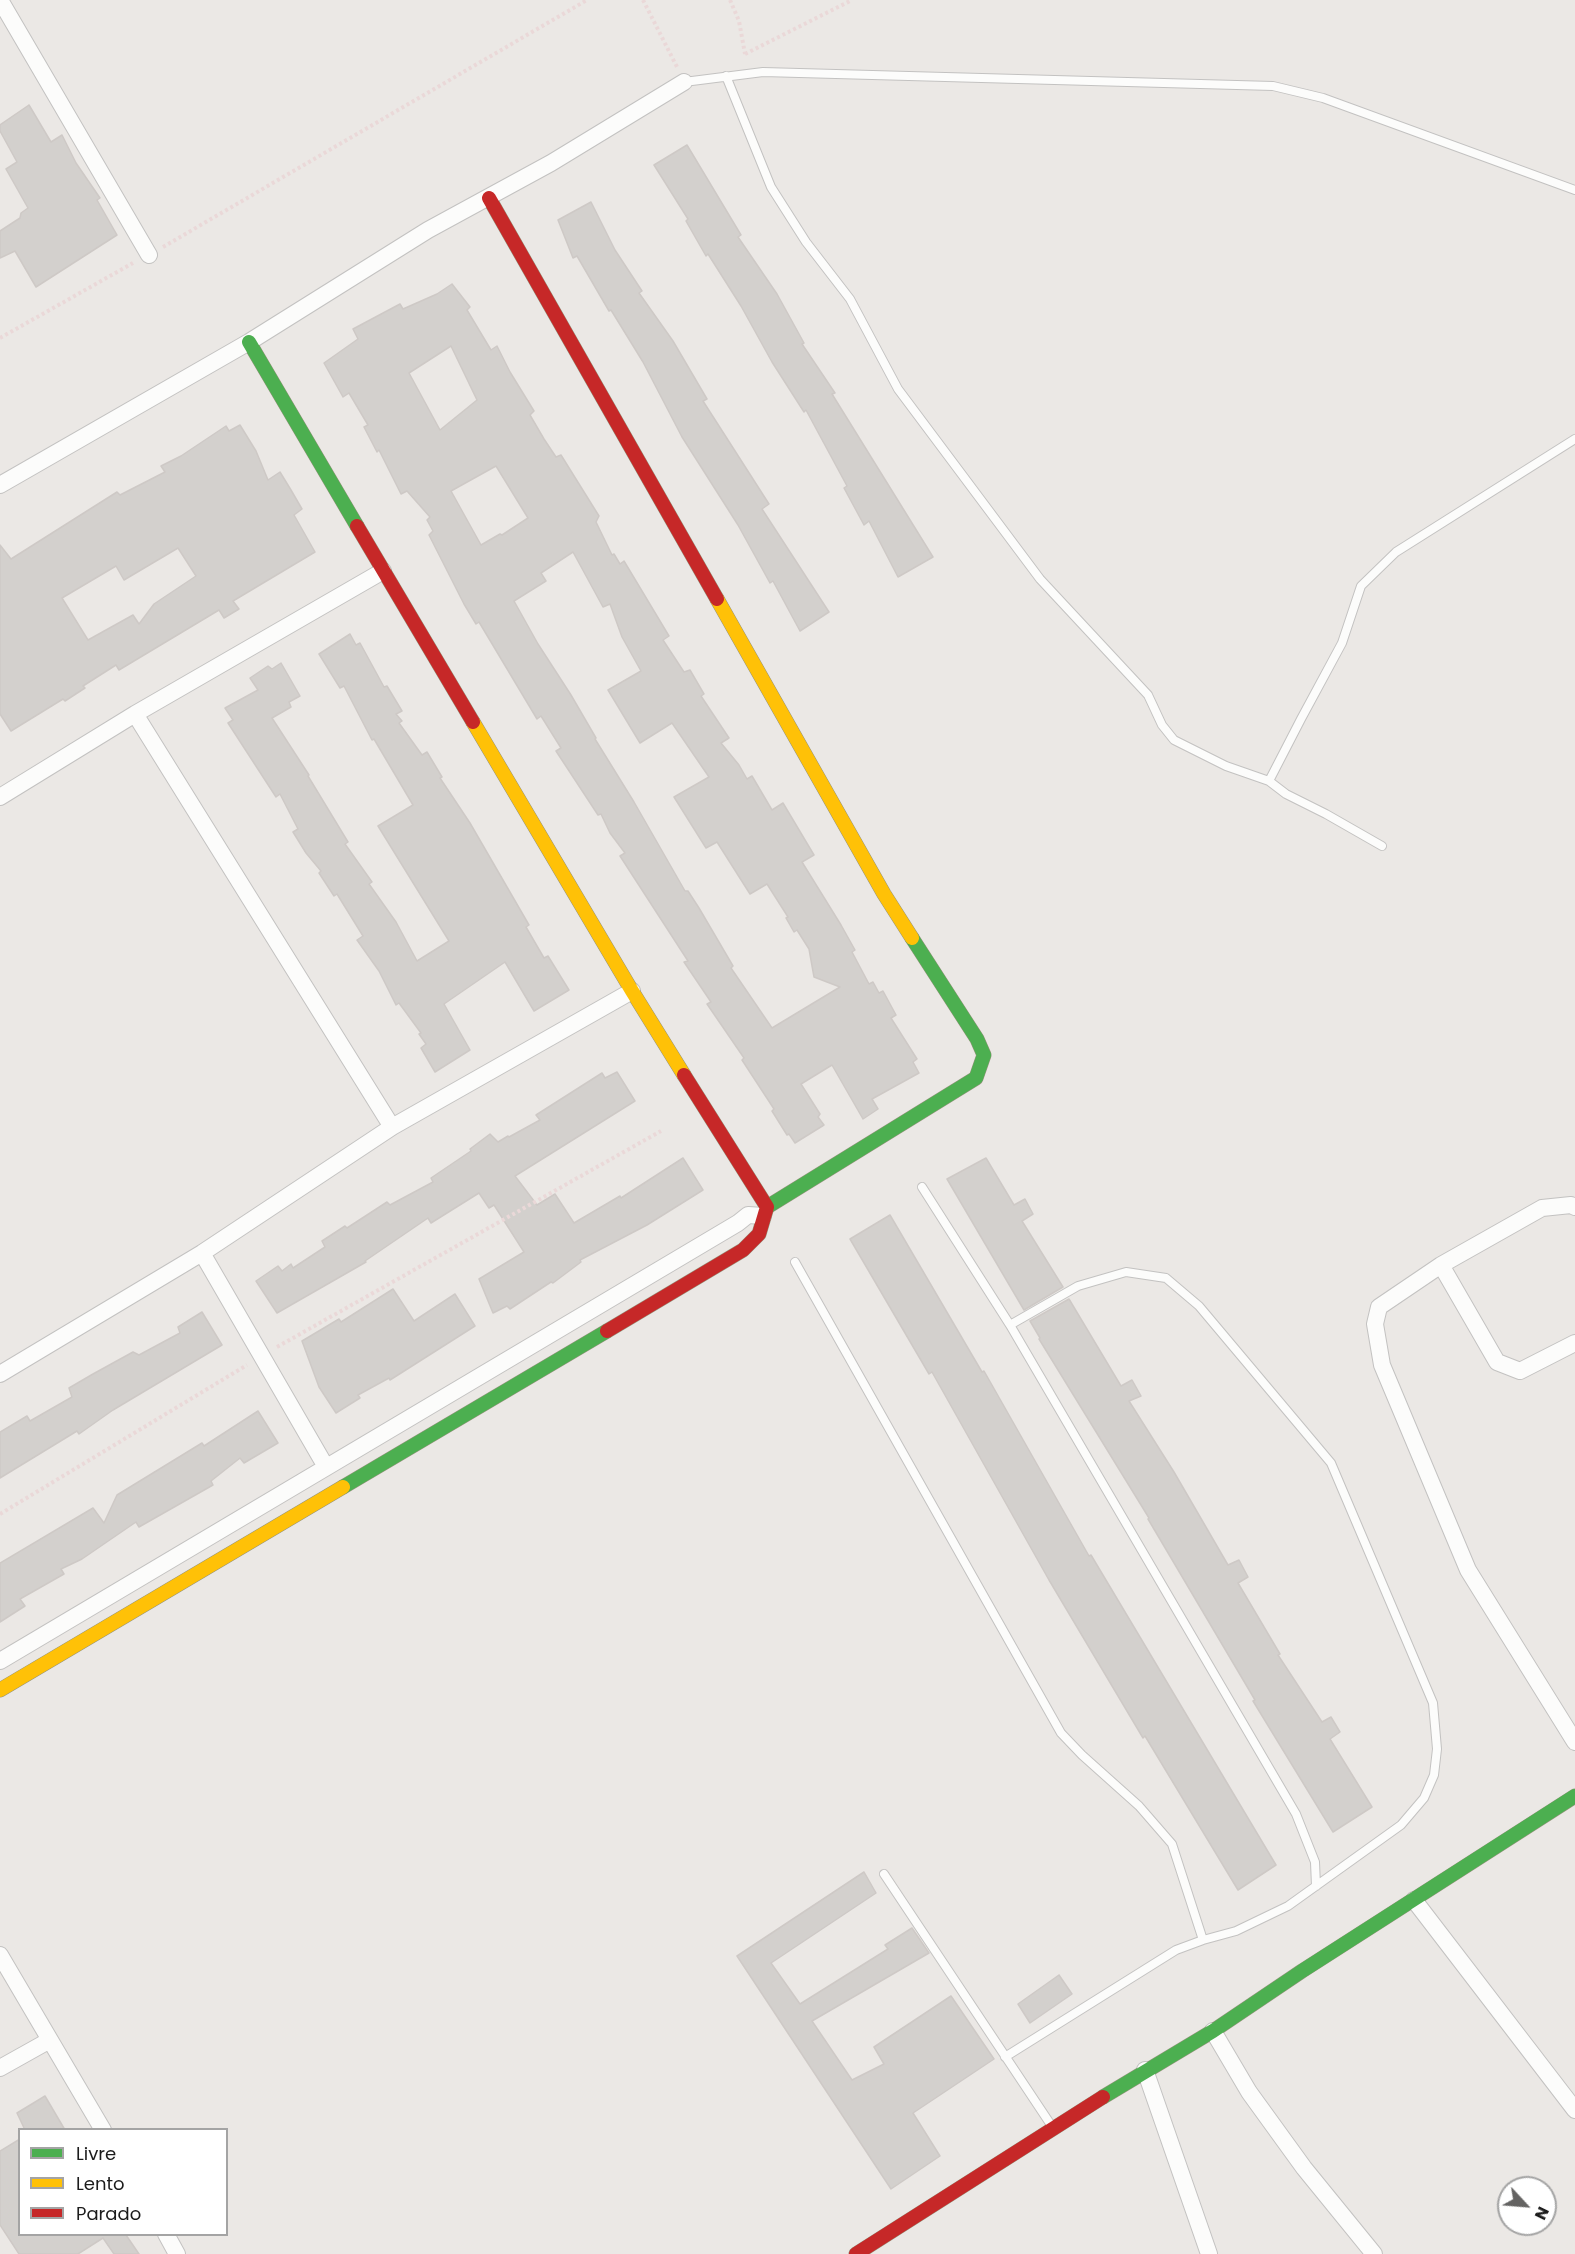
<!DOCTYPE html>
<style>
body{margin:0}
#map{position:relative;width:1575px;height:2254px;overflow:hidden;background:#ebe8e5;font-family:Poppins,sans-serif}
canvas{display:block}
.legend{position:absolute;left:18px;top:2128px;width:210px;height:108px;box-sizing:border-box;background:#fff;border:2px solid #a4a4a4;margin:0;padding:8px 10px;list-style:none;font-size:18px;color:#1c1c1c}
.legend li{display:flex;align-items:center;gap:12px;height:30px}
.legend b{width:30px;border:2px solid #a4a4a4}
.north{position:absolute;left:1497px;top:2176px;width:60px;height:60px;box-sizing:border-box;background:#fff;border:2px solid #a4a4a4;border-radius:50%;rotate:116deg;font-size:16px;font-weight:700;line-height:24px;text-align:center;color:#1c1c1c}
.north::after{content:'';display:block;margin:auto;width:21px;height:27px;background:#646362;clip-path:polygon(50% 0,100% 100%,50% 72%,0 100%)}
</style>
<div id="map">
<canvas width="1575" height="2254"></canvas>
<ul class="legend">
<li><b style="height:8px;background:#4caf50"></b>Livre</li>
<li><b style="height:8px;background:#ffc107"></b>Lento</li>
<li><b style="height:8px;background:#c62828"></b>Parado</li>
</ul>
<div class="north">N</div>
</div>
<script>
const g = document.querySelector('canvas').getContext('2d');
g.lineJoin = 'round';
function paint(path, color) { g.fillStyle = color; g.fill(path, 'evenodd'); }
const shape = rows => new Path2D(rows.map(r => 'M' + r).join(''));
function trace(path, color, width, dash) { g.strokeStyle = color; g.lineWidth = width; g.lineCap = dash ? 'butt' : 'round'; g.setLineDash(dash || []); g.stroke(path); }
const building = shape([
 [29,105,51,142,62,135,76,163,100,198,97,200,117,235,36,287,15,251,0,258,0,231,20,218,21,213,28,208,6,169,17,162,0,131,0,125,29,105],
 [687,145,741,235,738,237,777,294,804,343,802,344,835,393,832,394,933,557,898,577,869,521,864,525,844,488,847,486,806,410,804,412,772,362,741,306,708,254,706,256,686,221,688,219,654,165,687,145],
 [591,202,615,250,642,291,639,293,673,341,707,399,703,401,769,504,762,509,829,612,800,631,773,581,770,583,738,525,682,437,643,362,611,310,609,311,577,256,573,258,558,220,591,202],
 [452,284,470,307,467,310,491,350,497,346,510,372,534,411,530,415,544,439,556,457,561,455,599,516,596,522,612,555,614,554,620,564,624,561,669,636,663,640,684,672,690,670,704,694,701,696,729,738,721,743,739,765,747,779,752,776,772,810,783,803,814,855,802,862,841,925,855,950,852,952,869,984,873,982,879,993,883,991,896,1015,891,1018,917,1059,913,1062,919,1073,872,1099,878,1109,863,1119,832,1065,801,1084,820,1114,818,1117,824,1125,795,1143,789,1134,787,1135,772,1111,774,1109,742,1060,744,1058,707,1004,711,1002,684,962,688,961,620,856,625,853,610,833,601,814,598,815,556,751,561,748,541,716,537,719,479,622,476,624,464,604,429,535,433,531,427,520,430,517,407,491,401,494,379,450,377,452,364,427,368,425,349,393,343,397,324,363,358,339,353,329,400,304,403,309,437,294,452,284],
 [451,346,477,400,440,430,409,373,451,346],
 [496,466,528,518,502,535,500,534,481,545,451,491,496,466],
 [573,552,603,607,610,604,622,637,641,671,608,690,640,743,672,723,709,777,674,797,706,848,717,842,750,894,767,884,788,917,786,918,794,932,797,930,809,949,814,977,840,987,772,1028,731,968,733,966,699,908,688,891,685,891,634,802,595,739,596,738,571,695,538,644,514,601,546,581,541,573,573,552],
 [240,425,256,451,268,480,280,472,291,490,302,509,294,515,315,552,233,601,239,609,224,618,219,610,119,670,116,665,83,686,85,688,65,701,63,699,11,731,0,714,0,545,11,559,117,492,120,495,165,472,161,466,181,456,226,426,229,431,240,425],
 [178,548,196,576,154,604,139,624,133,615,88,640,62,598,116,566,124,580,178,548],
 [350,634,356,645,360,643,384,687,387,686,402,711,396,714,402,721,399,723,422,755,427,752,442,777,440,778,470,823,529,925,526,927,544,958,548,956,569,990,534,1011,505,962,444,1004,470,1050,435,1072,421,1048,426,1044,419,1034,421,1033,399,1003,396,1005,379,971,357,940,363,936,337,894,334,896,319,873,321,871,306,853,293,832,298,829,280,794,276,797,228,723,233,720,225,708,258,690,250,678,268,666,272,669,281,663,300,696,289,702,291,707,272,718,309,775,308,776,348,842,345,844,372,882,369,884,396,922,417,961,449,941,378,826,413,805,374,739,372,740,344,686,340,688,319,654,350,634],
 [617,1072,635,1101,515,1176,537,1205,555,1194,574,1223,620,1196,621,1198,683,1158,703,1190,647,1225,580,1260,581,1262,553,1283,551,1282,510,1309,507,1306,493,1313,479,1279,524,1252,494,1205,489,1208,479,1193,431,1223,428,1218,365,1261,366,1262,277,1313,256,1281,278,1266,282,1271,291,1264,293,1268,325,1247,322,1241,345,1226,347,1228,387,1202,390,1205,433,1182,431,1178,471,1151,470,1149,490,1134,498,1142,508,1136,509,1137,540,1120,536,1115,602,1073,605,1078,617,1072],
 [986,1158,1014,1205,1025,1199,1033,1214,1022,1221,1063,1287,1024,1310,947,1179,986,1158],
 [890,1215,982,1372,984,1371,1089,1556,1091,1555,1276,1865,1238,1890,1145,1736,1143,1738,1049,1580,932,1372,929,1374,850,1239,890,1215],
 [393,1289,414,1321,455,1294,475,1326,390,1380,389,1378,358,1395,360,1398,336,1413,319,1387,302,1341,339,1319,341,1322,393,1289],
 [1069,1299,1121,1386,1132,1380,1141,1396,1129,1401,1174,1472,1228,1565,1239,1560,1248,1577,1238,1583,1280,1654,1278,1655,1322,1722,1331,1717,1340,1732,1330,1739,1372,1807,1333,1832,1253,1701,1255,1700,1148,1519,1149,1518,1039,1339,1040,1338,1030,1321,1069,1299],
 [202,1312,222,1345,113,1410,79,1434,77,1431,0,1478,0,1432,27,1416,30,1421,72,1397,69,1388,93,1374,133,1352,139,1355,180,1333,178,1327,202,1312],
 [258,1411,278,1443,244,1463,240,1458,211,1481,213,1485,139,1527,136,1522,82,1559,61,1569,64,1574,20,1599,25,1606,0,1622,0,1563,93,1508,104,1523,117,1495,202,1443,204,1446,258,1411],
 [864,1872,876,1893,771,1963,800,2004,888,1949,885,1945,912,1928,929,1953,812,2021,852,2080,884,2064,874,2047,951,1996,994,2059,913,2113,940,2156,891,2189,737,1956,864,1872],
 [1059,1975,1072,1994,1030,2023,1018,2004,1059,1975],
 [45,2096,65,2130,25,2130,17,2113,45,2096],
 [20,2139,20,2235,126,2235,139,2254,114,2254,103,2238,78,2254,19,2254,0,2225,0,2151,20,2139]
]);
const path = shape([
 [643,0,677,67],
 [730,0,739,21,745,54],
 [745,54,852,0],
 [163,247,587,0],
 [0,338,133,263],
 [277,1347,661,1131],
 [0,1514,247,1365]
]);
const lane = shape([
 [726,76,771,187,806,242,850,299,898,389,1040,579,1148,695,1162,725,1174,740,1226,766,1269,781],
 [684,82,763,72,1273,86,1323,98,1575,190],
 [1382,846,1326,814,1286,794,1269,781,1301,719,1342,643,1361,586,1396,552,1575,439],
 [922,1187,1010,1325,1296,1814,1315,1862,1316,1886],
 [795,1262,1061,1733,1082,1755,1139,1806,1172,1844,1203,1940],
 [884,1874,1053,2128],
 [1005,2057,1176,1950,1203,1940,1236,1931,1288,1906,1401,1825,1424,1798,1434,1775,1437,1749,1433,1703,1331,1463,1199,1306,1166,1278,1126,1272,1078,1286,1010,1325]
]);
const street = shape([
 [0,0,149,255],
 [0,485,249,342,428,230,551,163,684,82],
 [135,714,392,1127],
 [0,797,135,714,383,571],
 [1575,1207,1571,1205,1542,1208,1441,1265,1379,1307,1375,1324,1382,1365,1468,1570,1575,1742],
 [202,1253,326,1467],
 [1441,1265,1497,1362,1520,1371,1575,1343],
 [0,1374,202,1253,392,1127,632,991],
 [0,1661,738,1223,748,1215,763,1216],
 [1414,1900,1575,2110],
 [0,1955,103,2130],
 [1213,2031,1249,2092,1304,2168,1374,2254],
 [0,2068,50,2040],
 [1145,2070,1209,2254],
 [166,2234,177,2254]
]);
const fast = shape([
 [249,342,357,526],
 [767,1207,976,1078,984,1055,977,1039,912,938],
 [343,1487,607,1331],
 [1103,2097,1213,2031,1302,1971,1575,1796]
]);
const slow = shape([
 [717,599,884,894,912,938],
 [473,722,632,991,684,1075],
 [0,1690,343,1487]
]);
const jam = shape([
 [489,198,717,599],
 [357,526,473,722],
 [607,1331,743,1250,759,1234,767,1207,684,1075],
 [856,2254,1103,2097]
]);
paint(building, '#d3d0cd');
trace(building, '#cec9c6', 1.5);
trace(lane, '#c3c2c1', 10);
trace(street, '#c3c2c1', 18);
trace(fast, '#95947d', 15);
trace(slow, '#95947d', 15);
trace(jam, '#95947d', 15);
trace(path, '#ead8d8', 4, [3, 3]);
trace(lane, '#fcfcfb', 8);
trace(street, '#fcfcfb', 16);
trace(fast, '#4caf50', 14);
trace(slow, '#ffc107', 14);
trace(jam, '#c62828', 14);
</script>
